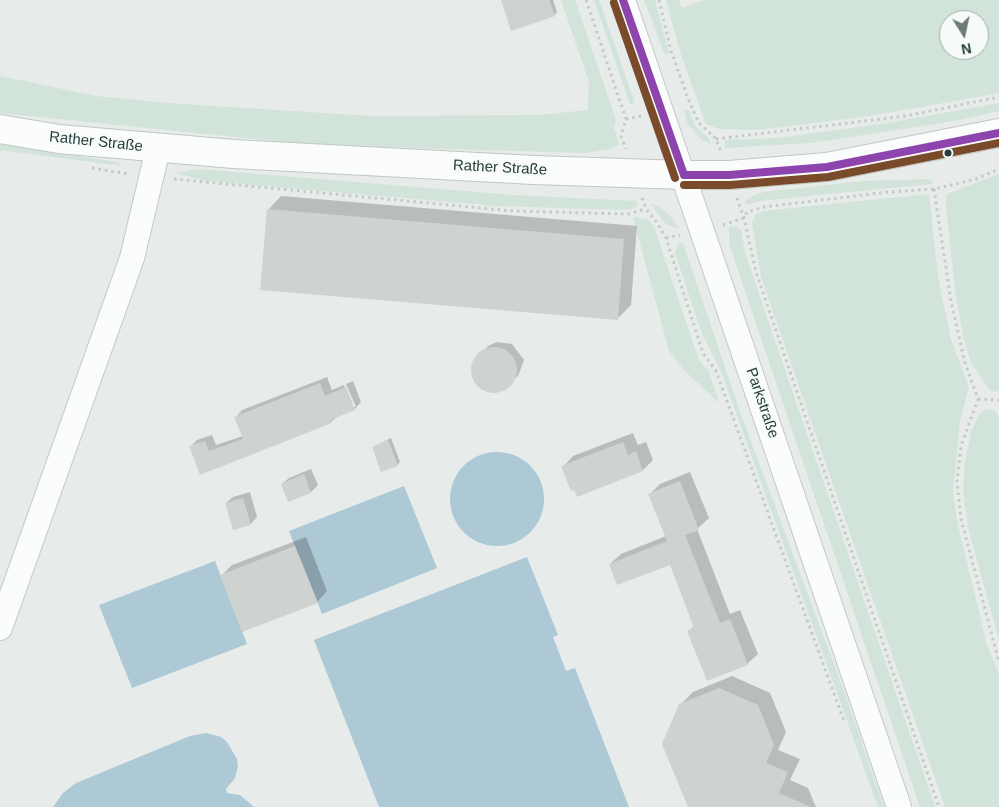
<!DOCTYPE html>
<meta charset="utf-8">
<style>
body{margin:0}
#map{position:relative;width:999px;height:807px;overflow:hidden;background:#e7ebea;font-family:Helvetica,sans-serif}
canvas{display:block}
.north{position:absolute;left:939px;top:10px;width:50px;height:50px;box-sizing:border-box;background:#f6faf8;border:1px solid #a3aeac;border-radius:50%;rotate:170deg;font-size:14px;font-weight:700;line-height:20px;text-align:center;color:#263d3b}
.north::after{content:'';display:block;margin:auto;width:18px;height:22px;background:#6a7a78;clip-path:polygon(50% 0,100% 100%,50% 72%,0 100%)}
</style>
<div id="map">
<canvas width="999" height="807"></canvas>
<div class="north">N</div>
</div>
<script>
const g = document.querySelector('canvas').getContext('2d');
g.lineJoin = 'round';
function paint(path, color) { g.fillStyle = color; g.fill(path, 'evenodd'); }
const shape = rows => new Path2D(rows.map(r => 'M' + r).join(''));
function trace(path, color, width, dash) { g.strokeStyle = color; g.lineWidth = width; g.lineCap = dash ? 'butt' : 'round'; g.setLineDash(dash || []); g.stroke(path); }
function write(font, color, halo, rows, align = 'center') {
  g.font = font + ' Helvetica,sans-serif'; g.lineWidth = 4; g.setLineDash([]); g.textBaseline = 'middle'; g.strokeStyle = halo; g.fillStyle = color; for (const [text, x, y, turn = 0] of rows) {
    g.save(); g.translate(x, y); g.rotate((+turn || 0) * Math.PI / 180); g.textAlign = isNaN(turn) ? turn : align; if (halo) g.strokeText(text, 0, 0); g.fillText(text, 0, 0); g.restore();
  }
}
const green = shape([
 [561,0,575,0,616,120,614,128,619,144,610,149,585,153,313,145,0,113,0,76,96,96,168,103,371,116,539,115,588,110,589,82],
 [594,0,599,0,635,103,630,104],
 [644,0,655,0,669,54,665,55],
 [666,0,679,0,682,8,705,0,999,0,999,93,871,116,757,130,719,129,706,124,680,52],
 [949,20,979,20,979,50,949,50],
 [999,103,999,111,955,121,811,143,725,148,725,140,777,138,882,124],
 [688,110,696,127,708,137,711,144,702,140,687,123,684,111],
 [0,144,117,162,123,166,0,150],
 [198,169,513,195,637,201,637,204,636,207,629,210,496,206,206,181,176,173],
 [999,174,999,391,996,392,990,390,971,363,963,335,955,291,946,205,947,194],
 [931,179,932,184,759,201,748,205,745,202,752,196,764,192,863,181],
 [929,194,938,277,951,340,969,387,960,421,953,491,957,521,987,645,999,673,999,807,945,807,761,277,752,223,755,215,763,211],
 [650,203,660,207,673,219,679,229,665,224],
 [633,217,648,219,654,227,699,360,709,372,719,403,684,370,669,351],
 [735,226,741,230,746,256,935,807,920,807,729,244,729,227],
 [678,243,683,243,740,412,844,691,884,807,878,807,722,374,702,334,675,253],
 [991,409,995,411,999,417,999,640,968,528,963,490,965,463,971,432,978,416,985,410]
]);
const water = shape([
 '450 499a47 47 0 1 1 94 0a47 47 0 1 1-94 0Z',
 [404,486,437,568,322,614,289,531],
 [527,557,558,635,553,637,566,671,575,668,629,807,379,807,314,640],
 [215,561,247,644,132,688,99,605],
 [206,733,221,737,227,742,237,759,238,766,235,778,226,789,227,793,240,795,254,807,53,807,63,793,76,783,190,736]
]);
const shadow = shape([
 [503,0,553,0,557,12,554,15],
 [281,196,637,226,631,305,617,319,268,210],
 [497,342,512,344,524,360,518,376,497,391,483,388,473,375,475,360,488,346],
 [327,377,332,390,344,385,353,407,356,407,346,384,353,381,361,402,355,409,338,416,331,422,201,473,190,447,197,440,212,435,216,445,243,436,236,417,242,410],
 [633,433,638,445,646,442,653,460,643,470,578,496,563,467,573,456],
 [391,438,400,462,397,465,373,447],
 [311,469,318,485,311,492,289,501,282,484,289,478],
 [690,472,709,518,697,529,730,614,740,610,758,654,747,664,689,631,695,625,670,563,610,564,621,554,666,536,650,494,660,484],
 [250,492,257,517,251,524,234,529,226,503,233,497],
 [306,537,327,591,317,602,222,575,232,565],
 [732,676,770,693,786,732,778,750,800,759,790,780,808,788,816,807,688,807,680,705,693,692]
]);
const building = shape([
 [501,0,549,0,555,16,511,31],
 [267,209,624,239,618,320,260,290],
 '471 370a23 23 0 1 1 46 0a23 23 0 1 1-46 0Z',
 [320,383,325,396,346,387,355,410,331,420,332,423,200,475,189,446,205,441,209,451,243,439,234,417],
 [388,440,398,466,381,472,372,447],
 [623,442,628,455,636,451,643,471,577,497,574,490,571,491,561,466],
 [304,474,311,493,288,502,281,484],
 [680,481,699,530,685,535,720,623,730,619,748,665,707,681,687,631,694,628,670,565,617,585,609,564,667,541,648,494],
 [243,498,251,525,233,530,225,503],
 [295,546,318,603,242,632,220,575],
 [719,688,758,705,774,745,766,763,788,772,779,793,811,807,688,807,662,744,679,704]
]);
const path = shape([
 [586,0,626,119,621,136,626,149],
 [659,0,671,51,689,101,699,123,716,139,721,152],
 [626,119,641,116],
 [716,139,906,116,999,97],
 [92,168,130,174],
 [174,179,513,211,628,214,645,209],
 [934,189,951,301,965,363,978,399,961,446,957,482,961,519,999,662],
 [642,198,646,209,658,224,666,238,703,353,716,371,844,721],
 [737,198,744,218,756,272,939,807],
 [723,225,744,218,747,212,764,207,888,192,934,189,976,179,999,169],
 [666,238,680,235],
 [978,399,999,400]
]);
const minor = shape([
 [623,0,899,807],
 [0,628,132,258,158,149]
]);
const secondary = shape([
 [0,129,59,139,234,154,534,170,684,175,729,175,827,167,999,133]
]);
const bus1 = shape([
 [623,0,684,175],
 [684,175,729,175,827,167,999,133]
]);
const bus2 = shape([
 [614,3,675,178],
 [684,185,730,185,828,177,999,143]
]);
const markers = [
 [948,153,4.5,"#263d3b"]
];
const streetNames = [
 ["Rather Straße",96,142,6],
 ["Rather Straße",500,168,3],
 ["Parkstraße",762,403,71]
];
paint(green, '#d2e3da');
paint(water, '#acc9d5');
paint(shadow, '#0003');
paint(building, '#ced3d1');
trace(minor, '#c4c8c7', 26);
trace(secondary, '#c1c7c5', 30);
trace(path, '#c3caca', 3, [2.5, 4]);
trace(minor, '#fbfcfc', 24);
trace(secondary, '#fbfcfc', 28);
trace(bus1, '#8e44ad', 8);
trace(bus2, '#7a4b2a', 8);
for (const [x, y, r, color] of markers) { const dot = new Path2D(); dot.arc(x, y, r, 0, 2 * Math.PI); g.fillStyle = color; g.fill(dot); trace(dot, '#f6faf8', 2); }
write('15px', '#263d3b', '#f6faf8', streetNames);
</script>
